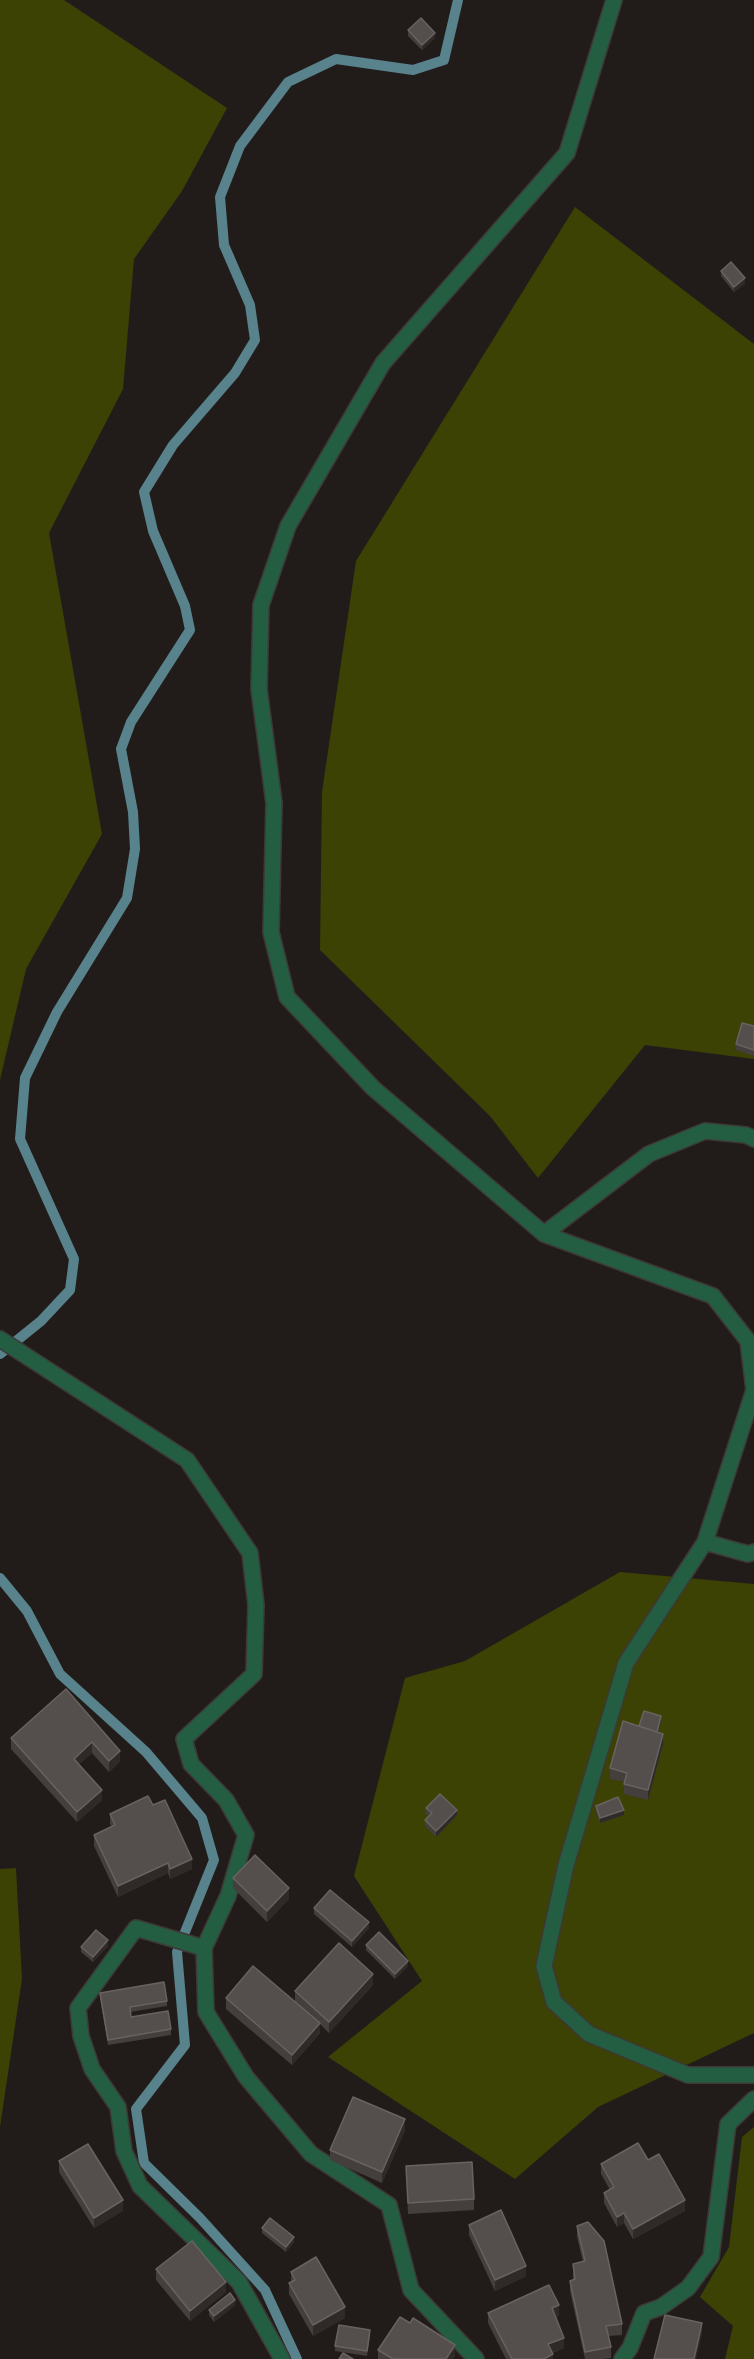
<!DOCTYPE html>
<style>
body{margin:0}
canvas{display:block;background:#211c1a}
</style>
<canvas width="754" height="2359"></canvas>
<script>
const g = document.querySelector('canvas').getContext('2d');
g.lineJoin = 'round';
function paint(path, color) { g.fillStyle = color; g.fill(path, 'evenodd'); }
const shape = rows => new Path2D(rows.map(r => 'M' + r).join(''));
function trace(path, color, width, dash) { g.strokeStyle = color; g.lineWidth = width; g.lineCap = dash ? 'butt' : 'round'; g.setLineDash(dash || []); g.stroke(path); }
const green = shape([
 [0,0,64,0,227,108,182,191,134,259,123,389,49,533,102,834,26,969,0,1080],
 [575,207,754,344,754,1059,645,1045,538,1178,490,1116,320,950,322,792,356,561],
 [620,1572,754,1584,754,2033,598,2107,515,2179,328,2057,422,1981,354,1876,405,1678,465,1661],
 [16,1868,22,1979,0,2127,0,1869],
 [754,2127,754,2359,725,2359,733,2326,700,2297,729,2247,742,2137]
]);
const stream = shape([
 [0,1354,41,1321,70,1290,74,1259,20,1139,25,1078,57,1012,127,898,135,849,133,812,121,749,131,722,190,630,185,606,153,531,144,492,173,445,235,373,255,340,250,305,224,245,220,197,240,146,288,82,336,59,413,70,444,60,458,0],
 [0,1578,27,1611,60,1674,146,1752,202,1818,214,1860,177,1952,185,2045,136,2109,144,2163,200,2218,265,2290,297,2359]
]);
const minor = shape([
 [614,0,567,153,383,363,288,526,261,605,259,689,274,803,271,932,287,997,373,1088,544,1234,713,1296,748,1341,754,1390],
 [544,1234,649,1154,705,1131,746,1135,754,1139],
 [0,1339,187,1460,250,1553,256,1605,254,1674,184,1739,191,1764,226,1800,246,1835,228,1896,204,1948,206,2012,246,2077,311,2154,389,2205,411,2290,476,2359],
 [754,1390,705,1542,626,1663,566,1865,544,1966,554,2002,589,2034,688,2075,754,2075],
 [705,1542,748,1554,754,1552],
 [204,1948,136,1928,78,2008,81,2036,92,2069,118,2107,124,2151,140,2186,239,2282,282,2359],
 [622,2359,630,2348,644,2313,661,2307,688,2288,711,2257,728,2124,754,2099]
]);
const wall = shape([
 [408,30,435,38,422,50,408,36],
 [721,271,745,284,734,292,721,276],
 [754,1026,754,1056,736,1050,736,1044],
 [66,1689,120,1761,109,1772,92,1753,79,1764,102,1800,77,1822,11,1749,11,1738],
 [661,1721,658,1732,663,1744,648,1800,624,1794,624,1782,610,1779,610,1768,639,1726],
 [153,1805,192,1869,170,1879,168,1873,118,1897,94,1846,94,1835,112,1827,110,1824,110,1814],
 [596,1806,624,1815,600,1823,596,1812],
 [426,1808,457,1815,436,1837,425,1826,425,1820,429,1816,426,1814],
 [233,1878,289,1899,267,1922,233,1888],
 [314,1908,369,1928,352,1947,314,1914],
 [366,1945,408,1966,395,1979,366,1950],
 [108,1946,93,1962,81,1952,81,1947],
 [373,1985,329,2033,320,2024,320,2033,292,2065,226,2009,226,1998,295,2001,295,1991],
 [100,1993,167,2001,167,2006,130,2012,131,2017,171,2029,171,2035,108,2045,100,1998],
 [405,2130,382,2183,330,2160,330,2150],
 [648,2160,685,2211,633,2239,624,2223,617,2227,604,2203,604,2193,610,2190,601,2174,601,2164],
 [59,2161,123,2211,94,2228,59,2172],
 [406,2166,474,2199,474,2210,408,2214],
 [469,2225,526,2276,495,2291,469,2235],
 [577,2226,622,2324,622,2335,608,2336,611,2347,611,2358,603,2359,585,2359,570,2291,570,2281,573,2280,573,2264,583,2262,577,2237],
 [262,2228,294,2242,286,2252,262,2233],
 [156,2269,226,2292,190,2321,156,2280],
 [291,2272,345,2318,313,2336,289,2294,289,2283,291,2282],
 [235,2305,214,2322,209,2315,209,2310],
 [488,2313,559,2316,555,2317,564,2348,552,2353,553,2359,506,2359,488,2323],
 [370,2336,367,2356,335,2351,335,2346],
 [378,2350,455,2356,453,2359,378,2359]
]);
const shadedWall = shape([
 [435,33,435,38,422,50,422,45],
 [745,278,745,284,734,292,734,287],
 [661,1716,661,1721,657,1737,657,1732],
 [663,1734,663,1744,648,1800,648,1790],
 [92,1742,92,1753,74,1769,74,1759],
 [120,1751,120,1761,109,1772,109,1761],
 [102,1790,102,1800,77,1822,77,1812],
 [457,1810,457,1815,436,1837,436,1831],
 [624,1810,624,1815,600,1823,600,1818],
 [192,1859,192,1869,170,1879,170,1869],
 [168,1863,168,1873,118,1897,118,1886],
 [289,1888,289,1899,267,1922,267,1911],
 [369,1922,369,1928,352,1947,352,1941],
 [108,1940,108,1946,93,1962,93,1957],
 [408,1961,408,1966,395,1979,395,1974],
 [373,1974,373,1985,329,2033,329,2022],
 [320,2023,320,2033,292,2065,292,2055],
 [405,2119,405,2130,382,2183,382,2172],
 [123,2200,123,2211,94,2228,94,2218],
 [685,2200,685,2211,633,2239,633,2229],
 [624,2213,624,2223,617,2227,617,2217],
 [294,2237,294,2242,286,2252,286,2247],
 [526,2266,526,2276,495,2291,495,2280],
 [226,2282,226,2292,190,2321,190,2311],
 [235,2300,235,2305,214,2322,214,2316],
 [559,2305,559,2316,552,2319,552,2308],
 [345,2307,345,2318,313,2336,313,2325],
 [702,2323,702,2334,696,2359,694,2359],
 [564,2338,564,2348,548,2354,548,2344],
 [455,2345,455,2356,453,2359,446,2359],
 [553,2354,553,2359,544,2359]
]);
const building = shape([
 [421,18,435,33,422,45,408,30,421,18],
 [731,262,745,278,734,287,721,271,731,262],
 [742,1023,754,1026,754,1050,736,1044,742,1023],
 [66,1689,120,1751,109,1761,92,1742,74,1759,102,1790,77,1812,11,1738,66,1689],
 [644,1711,661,1716,657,1732,639,1726,644,1711],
 [623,1721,663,1734,648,1790,624,1784,627,1773,610,1768,623,1721],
 [440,1794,457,1810,436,1831,425,1820,432,1813,426,1808,440,1794],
 [148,1796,153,1805,165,1800,192,1859,170,1869,168,1863,118,1886,94,1835,115,1825,110,1814,148,1796],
 [618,1797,624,1810,600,1818,596,1806,618,1797],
 [255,1855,289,1888,267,1911,233,1878,255,1855],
 [330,1890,369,1922,352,1941,314,1908,330,1890],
 [96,1930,108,1940,93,1957,81,1947,96,1930],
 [379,1932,408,1961,395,1974,366,1945,379,1932],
 [339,1943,373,1974,329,2022,295,1991,339,1943],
 [253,1966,320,2023,292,2055,226,1998,253,1966],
 [164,1982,167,2001,130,2007,131,2017,168,2011,171,2029,108,2040,100,1993,164,1982],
 [353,2097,405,2119,382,2172,330,2150,353,2097],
 [638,2143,648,2160,659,2154,685,2200,633,2229,624,2213,617,2217,604,2193,614,2187,601,2164,638,2143],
 [88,2144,123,2200,94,2218,59,2161,88,2144],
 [472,2162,474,2199,408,2203,406,2166,472,2162],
 [501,2210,526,2266,495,2280,469,2225,501,2210],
 [270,2218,294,2237,286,2247,262,2228,270,2218],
 [588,2222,604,2241,622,2324,606,2326,611,2347,585,2352,570,2281,575,2279,573,2264,585,2261,577,2226,588,2222],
 [192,2241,226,2282,190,2311,156,2269,192,2241],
 [316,2257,345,2307,313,2325,289,2283,295,2280,291,2272,316,2257],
 [549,2285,559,2305,552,2308,564,2338,548,2344,553,2354,544,2359,512,2359,488,2313,549,2285],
 [230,2293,235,2300,214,2316,209,2310,230,2293],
 [665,2315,702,2323,694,2359,654,2359,665,2315],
 [400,2317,410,2323,413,2318,455,2345,446,2359,393,2359,378,2350,400,2317],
 [339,2325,370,2330,367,2351,335,2346,339,2325],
 [343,2353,353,2359,339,2359,343,2353]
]);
paint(green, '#3c4104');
trace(stream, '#58828c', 10);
trace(minor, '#3e3937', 18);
trace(minor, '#235e42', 15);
paint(wall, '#443e3c');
paint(shadedWall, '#2f2a28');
paint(building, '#544e4c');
trace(building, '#686260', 1.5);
</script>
